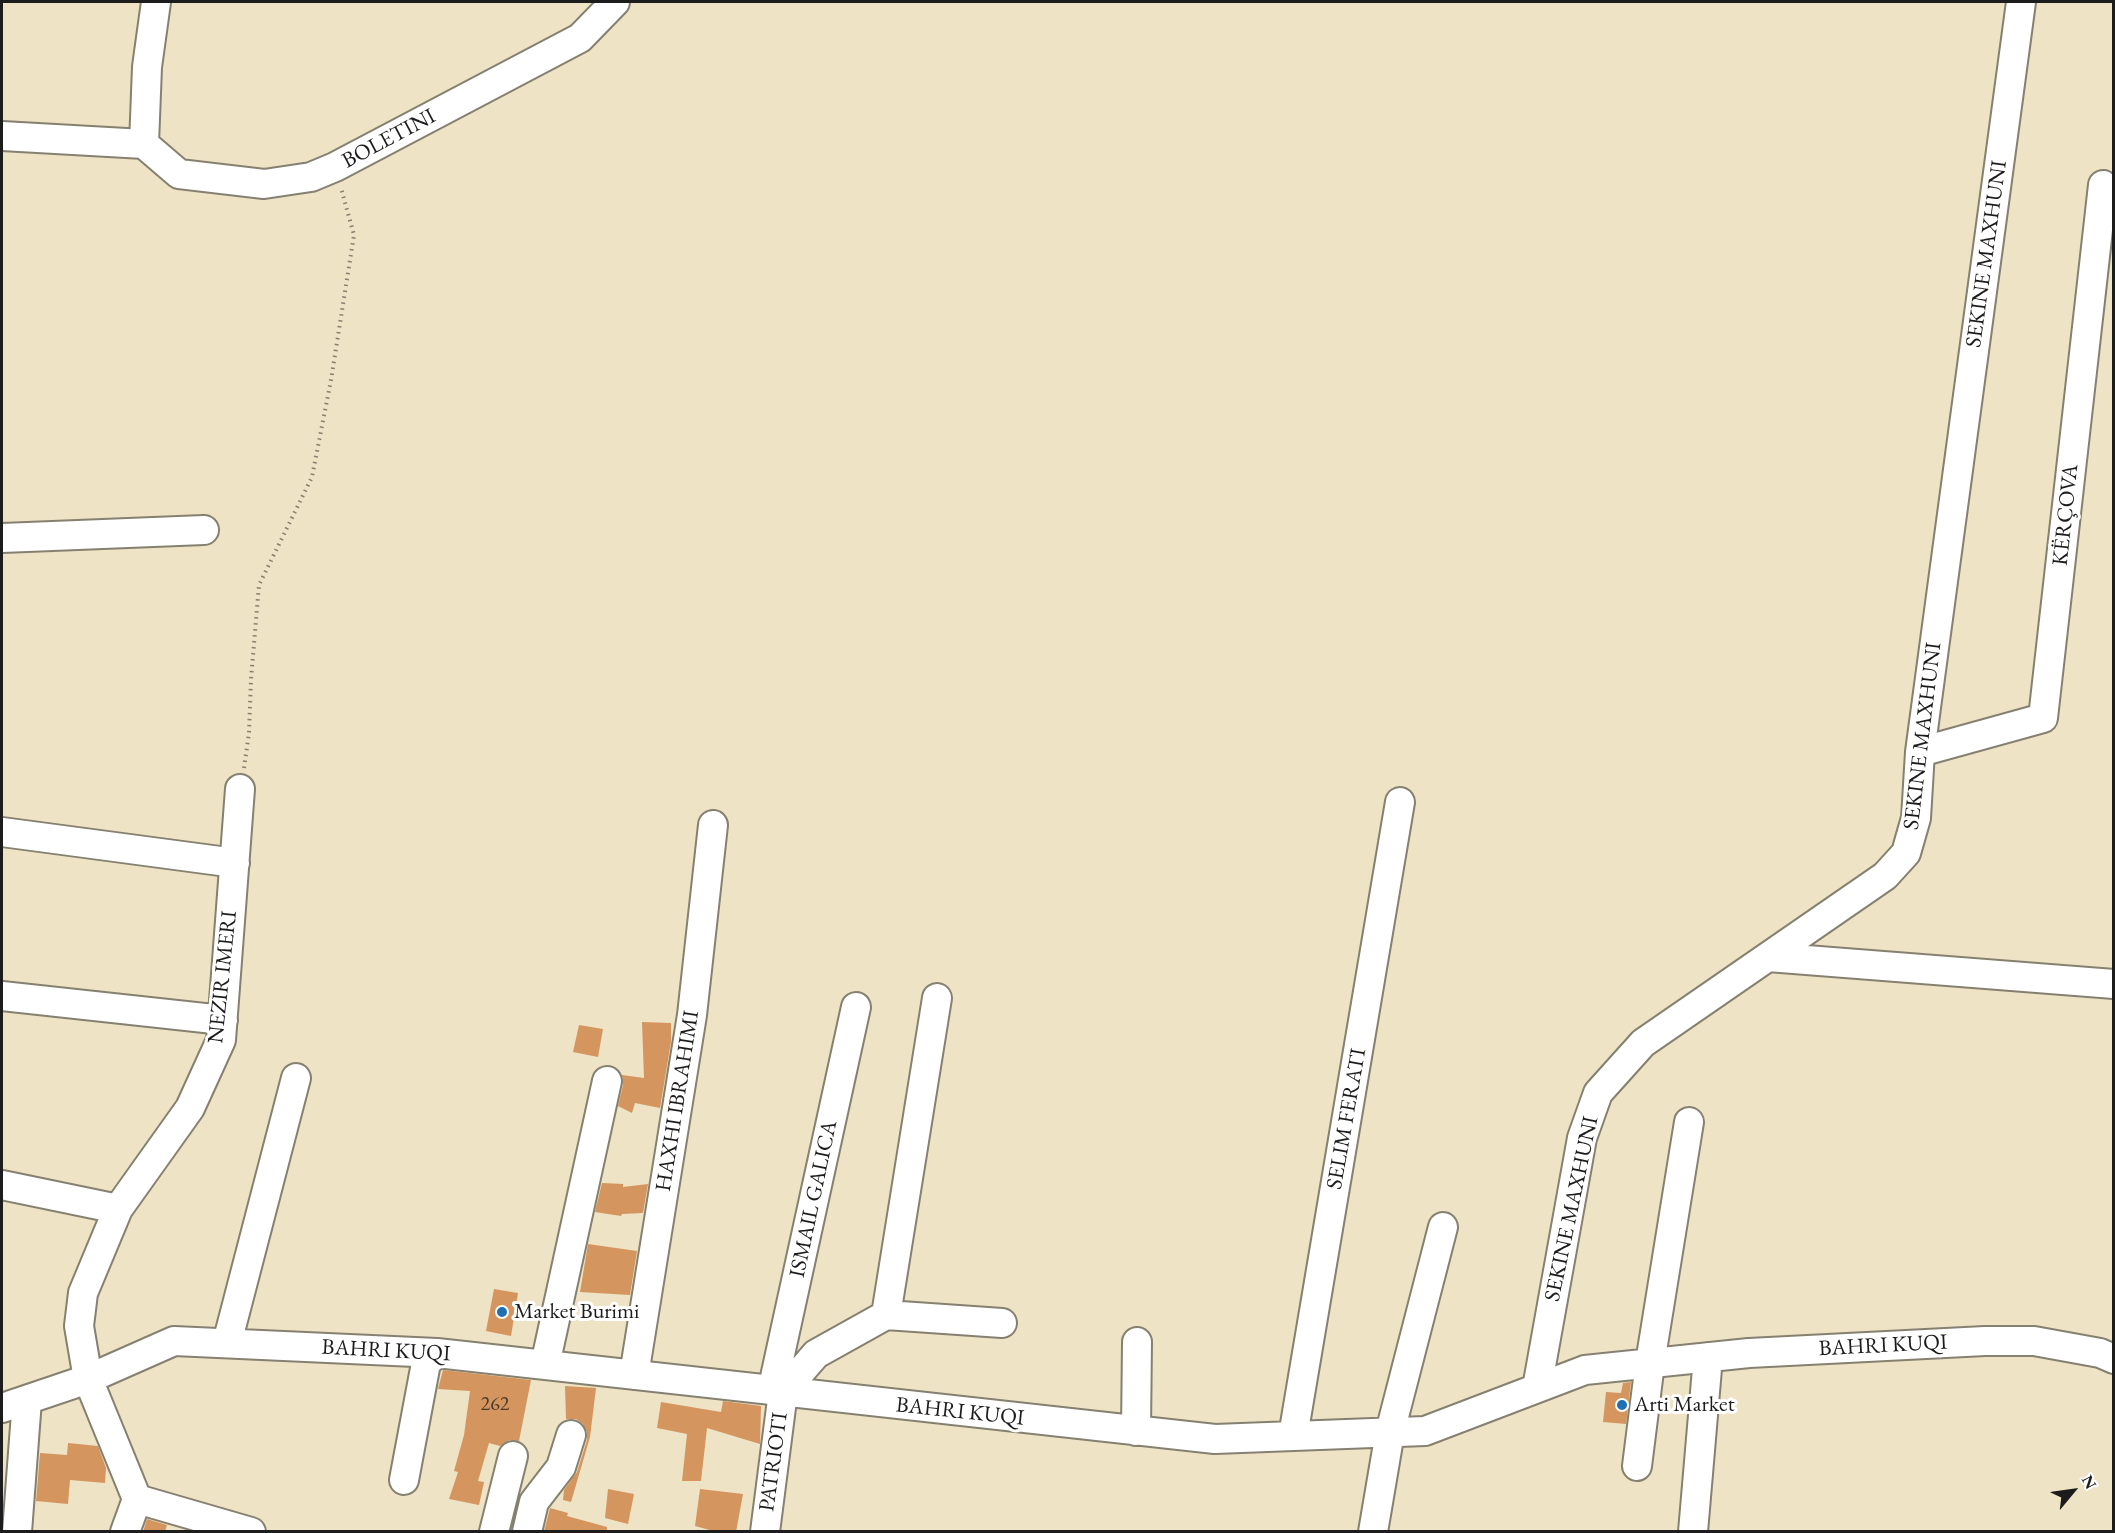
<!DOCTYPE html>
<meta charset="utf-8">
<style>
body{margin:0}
#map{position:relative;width:2115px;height:1533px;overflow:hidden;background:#eee3c5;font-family:"EB Garamond",serif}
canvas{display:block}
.frame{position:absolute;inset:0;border:3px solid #1c1c1c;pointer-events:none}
.north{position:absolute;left:2043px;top:1461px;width:60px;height:60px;-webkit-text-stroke:4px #fff;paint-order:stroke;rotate:61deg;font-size:16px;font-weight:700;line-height:24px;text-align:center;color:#1c1c1c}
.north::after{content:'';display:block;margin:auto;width:21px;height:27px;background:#1c1c1c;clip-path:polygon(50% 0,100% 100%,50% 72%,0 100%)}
</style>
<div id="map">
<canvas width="2115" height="1533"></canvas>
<div class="frame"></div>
<div class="north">N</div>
</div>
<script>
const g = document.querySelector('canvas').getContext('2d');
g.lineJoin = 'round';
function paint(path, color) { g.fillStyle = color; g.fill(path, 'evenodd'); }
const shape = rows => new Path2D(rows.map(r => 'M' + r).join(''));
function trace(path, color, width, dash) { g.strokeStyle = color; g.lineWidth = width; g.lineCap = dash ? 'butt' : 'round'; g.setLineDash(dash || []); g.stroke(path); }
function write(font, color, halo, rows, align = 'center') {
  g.font = font + ' "EB Garamond",serif'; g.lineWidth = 6; g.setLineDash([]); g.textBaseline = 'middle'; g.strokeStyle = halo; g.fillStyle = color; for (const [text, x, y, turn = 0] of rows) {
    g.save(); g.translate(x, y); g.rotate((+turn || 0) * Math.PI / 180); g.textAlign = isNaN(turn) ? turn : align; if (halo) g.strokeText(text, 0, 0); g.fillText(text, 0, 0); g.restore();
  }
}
const building = shape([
 [642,1022,671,1023,671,1042,660,1108,635,1103,632,1113,618,1106,623,1085,622,1075,644,1078],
 [579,1025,603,1029,598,1057,573,1052],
 [602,1183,623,1184,623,1187,648,1184,643,1213,622,1214,621,1216,595,1212],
 [588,1244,637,1251,630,1295,580,1292],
 [494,1289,518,1293,511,1336,486,1331],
 [443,1370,531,1380,519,1441,509,1440,500,1446,489,1443,478,1481,484,1482,479,1505,449,1499,458,1472,454,1471,464,1435,470,1391,438,1389],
 [1631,1382,1626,1424,1603,1422,1606,1392,1621,1393,1623,1383],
 [565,1386,596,1388,590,1437,571,1502,563,1500,564,1490,577,1472,587,1440,587,1432,583,1424,576,1419,566,1419],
 [723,1401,761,1406,760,1444,707,1428,701,1481,682,1481,687,1434,657,1428,661,1402,721,1412],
 [68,1443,98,1446,106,1468,105,1483,70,1480,68,1504,36,1501,40,1453,67,1455],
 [608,1489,634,1494,628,1524,605,1518],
 [700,1489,743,1494,736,1532,717,1532,695,1526],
 [550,1508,568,1513,567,1516,607,1527,607,1532,544,1532],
 [147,1519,167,1525,165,1532,143,1532]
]);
const path = shape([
 [244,768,249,733,251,679,259,585,312,477,331,380,354,235,341,188]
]);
const minor = shape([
 [2,136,144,144],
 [144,144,179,174,264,184,311,177,335,167,580,38,615,2],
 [144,144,147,67,156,2],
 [2,538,204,530],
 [1920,752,2043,718,2103,185],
 [2,832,235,863],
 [1768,957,2114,984],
 [2,996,223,1020],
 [2,1185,118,1209],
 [886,1315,937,998],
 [227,1343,296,1078],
 [545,1365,607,1081],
 [634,1375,692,1015,713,825],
 [1537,1388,1582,1138,1598,1093,1643,1043,1885,876,1906,853,1916,818,1920,752,2021,2],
 [772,1391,856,1007],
 [2,1408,88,1379,174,1341,437,1353,1215,1439,1425,1431,1585,1370,1749,1353,1985,1341,2034,1341,2100,1353,2114,1359],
 [1136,1431,1137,1342],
 [1293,1436,1400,802],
 [1637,1466,1650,1363,1689,1122],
 [404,1480,426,1363,437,1353],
 [137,1499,251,1532],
 [17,1532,27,1400],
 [125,1532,137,1499,88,1379,79,1326,83,1293,118,1209,190,1108,221,1040,240,789],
 [494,1532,513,1456],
 [527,1532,534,1502,561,1467,571,1435],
 [765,1532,783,1392,816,1354,886,1315,1002,1323],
 [1373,1532,1390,1432,1443,1227],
 [1693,1532,1708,1357]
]);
const markers = [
 [502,1312,6,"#1f6fb2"],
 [1622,1405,6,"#1f6fb2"]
];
const numberNames = [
 ["262",495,1405]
];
const streetNames = [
 ["BOLETINI",389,139,-28],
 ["SEKINE MAXHUNI",1987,254,-82],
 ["KËRÇOVA",2066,515,-84],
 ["SEKINE MAXHUNI",1923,736,-83],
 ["NEZIR IMERI",223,977,-84],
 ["HAXHI IBRAHIMI",678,1101,-81],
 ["SELIM FERATI",1347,1119,-80],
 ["ISMAIL GALICA",814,1199,-78],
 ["SEKINE MAXHUNI",1572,1209,-78],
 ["BAHRI KUQI",1883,1346,-3],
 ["BAHRI KUQI",386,1351,3],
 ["BAHRI KUQI",960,1412,6],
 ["PATRIOTI",774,1462,-82]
];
const poiNames = [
 ["Market Burimi",514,1312],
 ["Arti Market",1634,1405]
];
paint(building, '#d4955e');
trace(minor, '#858070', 32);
trace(path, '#858070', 4, [1.5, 4.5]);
trace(minor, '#fff', 28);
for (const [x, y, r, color] of markers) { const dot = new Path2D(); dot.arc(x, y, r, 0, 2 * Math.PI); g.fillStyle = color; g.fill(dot); trace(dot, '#fff', 2); }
write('20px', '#4a3a2c', null, numberNames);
write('22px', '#1c1c1c', '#fff', streetNames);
write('22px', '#1c1c1c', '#fff', poiNames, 'left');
</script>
